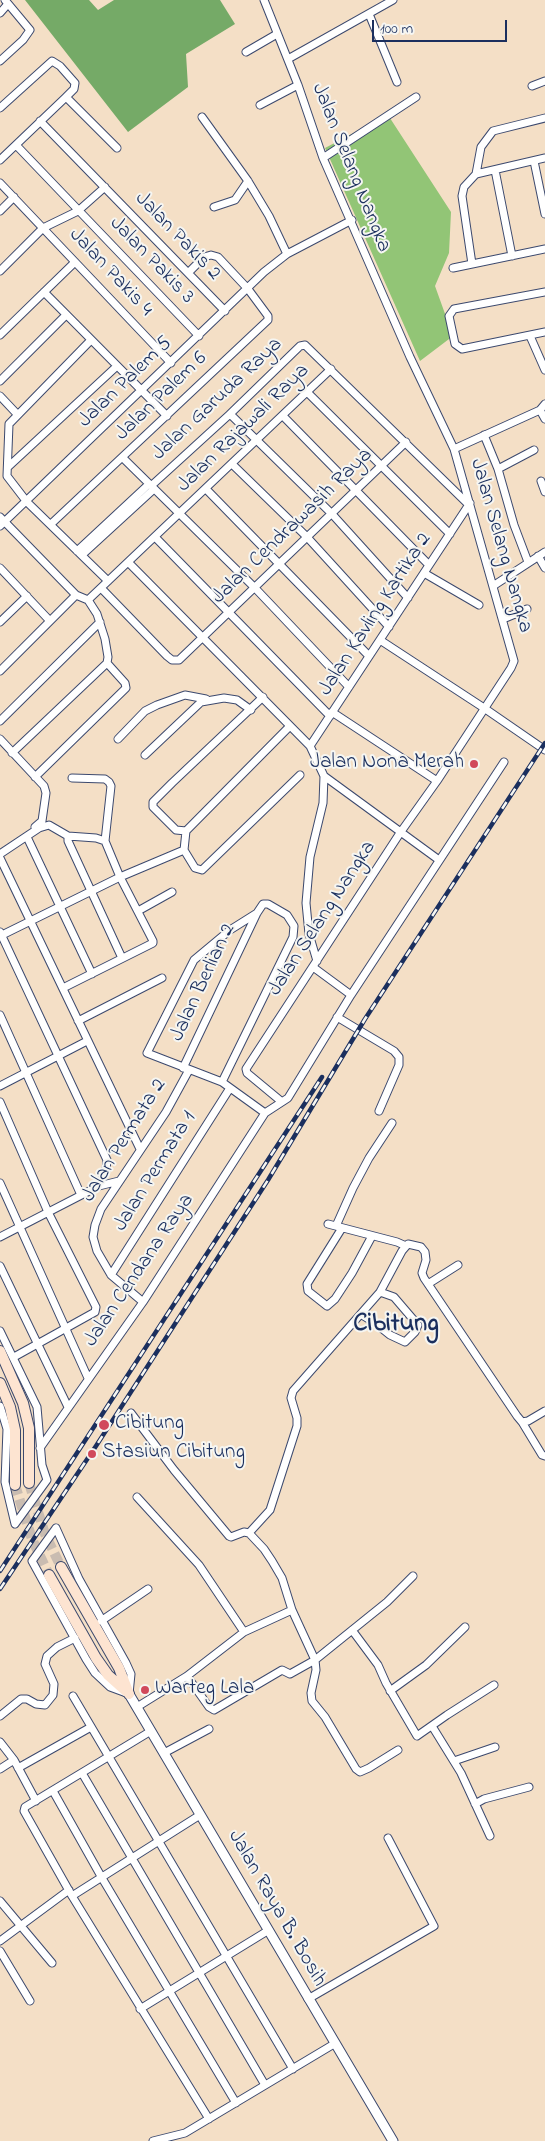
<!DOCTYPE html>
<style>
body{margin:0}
#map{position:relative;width:545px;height:2141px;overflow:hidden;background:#f4dfc6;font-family:"Indie Flower",sans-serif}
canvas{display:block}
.scale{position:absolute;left:372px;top:20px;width:135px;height:22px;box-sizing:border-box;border:2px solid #1b2f5e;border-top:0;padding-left:6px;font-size:15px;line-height:18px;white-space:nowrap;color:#1b2f5e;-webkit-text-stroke:4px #f6f6f2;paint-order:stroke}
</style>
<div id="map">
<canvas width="545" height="2141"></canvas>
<div class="scale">100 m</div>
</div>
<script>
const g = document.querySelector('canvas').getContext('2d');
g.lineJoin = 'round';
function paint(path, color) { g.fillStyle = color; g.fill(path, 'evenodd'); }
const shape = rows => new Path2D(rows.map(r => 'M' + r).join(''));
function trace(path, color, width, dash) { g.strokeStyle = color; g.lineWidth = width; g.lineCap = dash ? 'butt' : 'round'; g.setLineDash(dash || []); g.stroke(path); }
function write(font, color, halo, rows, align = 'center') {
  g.font = font + ' "Indie Flower",sans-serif'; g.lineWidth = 4; g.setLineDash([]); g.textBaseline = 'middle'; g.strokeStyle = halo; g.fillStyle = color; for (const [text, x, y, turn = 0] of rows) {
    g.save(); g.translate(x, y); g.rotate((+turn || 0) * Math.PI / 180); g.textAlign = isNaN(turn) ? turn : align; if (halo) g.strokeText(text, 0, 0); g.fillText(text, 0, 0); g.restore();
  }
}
const green = shape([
 [388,115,451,212,449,253,435,286,453,336,420,361,325,148]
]);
const forest = shape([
 [25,0,89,0,98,10,114,0,220,0,235,24,186,54,188,87,128,132]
]);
const secondaryTunnel = shape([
 [29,1483,45,1534,61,1567],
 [15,1485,32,1539,49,1575]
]);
const minor = shape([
 [264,0,298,85,323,158,410,357,454,449,514,661,511,668,437,781,400,833,246,1069,247,1073,282,1102],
 [0,13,7,5],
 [369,14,397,82],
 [246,52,277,34],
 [288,59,393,0],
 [0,61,23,40,30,30,5,0],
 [532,86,545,81],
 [66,97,117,148],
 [260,105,298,85],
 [0,108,52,61,60,66,75,83,74,89,66,97,0,160],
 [202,117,248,181,269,216,287,254],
 [40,121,225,311],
 [16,145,199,336],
 [323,158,416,97],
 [534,161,545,214],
 [495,170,512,256],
 [476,174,481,147,493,131,545,118],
 [476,174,545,158],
 [0,183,171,363],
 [214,207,235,200,248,181],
 [0,211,14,197],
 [472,264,462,196,464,187,476,174],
 [453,268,545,249],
 [0,271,43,228,78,211,105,187],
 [44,292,167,416],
 [545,292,454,309,449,316,455,344,462,349,545,332],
 [0,335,75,262],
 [530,336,545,370],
 [91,340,9,424,7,476,27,502,108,581],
 [0,381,66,315],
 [307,392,450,534],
 [0,396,17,414],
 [540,410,545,419],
 [230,414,332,514,408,598],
 [283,416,429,565],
 [484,435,498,469,514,525,528,562],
 [454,449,540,410,545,404],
 [123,458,255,588,349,687],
 [232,464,307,537,389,627],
 [8,467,117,366],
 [498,469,534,450],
 [541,481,545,492],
 [151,486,230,414,300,346,305,345,469,505],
 [206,489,369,656],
 [0,517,76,595,88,600,97,614,105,639,108,657,107,663,125,683,126,688,35,777],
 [51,524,268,320,268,316,248,289,218,257,211,255,204,257,188,273],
 [0,526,264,272,287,254,352,220],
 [155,537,330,716],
 [77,551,149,484],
 [82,555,154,489],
 [538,556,545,568],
 [128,562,310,746,324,776,439,860],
 [0,568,50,621],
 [424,573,479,605],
 [493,586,545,552],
 [101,588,167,656,172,660,179,660,406,442],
 [88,600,331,369],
 [503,619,527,609],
 [0,622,27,596],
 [380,640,484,708,545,750],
 [0,671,76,595],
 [263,697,172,783,153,802,153,807,176,830,186,831,184,850,195,868,202,870,300,775],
 [332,712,437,781],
 [0,721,100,622],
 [0,739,44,786,46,793,42,821,35,827],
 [118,739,145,711,157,705,185,695,206,699],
 [310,746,470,503],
 [12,753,107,663],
 [145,755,201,702,224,698,237,700,251,710],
 [72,778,105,779,109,782,111,786,105,841],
 [186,831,290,726],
 [68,836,68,841,122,958],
 [27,837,92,974],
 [0,854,39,828,49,825,68,836,96,838,105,841,120,877,153,941,153,943,63,988],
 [0,858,140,1149],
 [138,911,172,892],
 [257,913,230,930,194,960,147,1053,222,1082,265,1113],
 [0,932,107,1160,106,1170,99,1186],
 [0,936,120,877,184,850],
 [317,961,309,934,306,903,310,857,323,803,324,776],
 [313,967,351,995],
 [0,1015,81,1195],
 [337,1017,394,1051,399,1057,399,1065,379,1111],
 [78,1021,162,978],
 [183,1068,257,913,263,904,268,904,287,915,294,926,293,937,222,1082],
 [0,1086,87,1041],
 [0,1102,48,1212,96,1307,95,1312,14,1357],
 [0,1183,88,1378],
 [328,1224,397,1242,406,1246],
 [336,1226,353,1188,369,1158,392,1123],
 [342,1228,307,1284,308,1291,327,1306,335,1299,352,1273,372,1236],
 [0,1237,99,1186,119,1181],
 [0,1266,68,1407],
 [111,1275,230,1088],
 [428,1284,458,1265],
 [143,1302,111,1275,97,1251,93,1237,95,1225,101,1209,166,1112,189,1070],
 [362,1315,375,1323,390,1335,405,1342,415,1332,418,1325,394,1297,380,1292],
 [0,1331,37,1407,42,1465,47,1480,15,1524,5,1482,7,1429,0,1406],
 [131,1413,174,1470,229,1536,231,1537,244,1532,249,1533,264,1549,272,1561,282,1578,292,1610,315,1660,316,1670,311,1693,312,1701,325,1717,356,1769,360,1772,369,1768,398,1750],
 [522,1422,542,1455,545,1456],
 [40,1448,143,1302,265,1113,288,1098,351,995,504,762],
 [137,1497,199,1565,244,1632],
 [56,1528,79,1579,126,1663,131,1674,129,1694,110,1687,95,1673,86,1659,32,1561,56,1528],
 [249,1533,270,1510,297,1426,297,1418,291,1398,293,1391,380,1292,402,1251,408,1244,421,1247,425,1252,426,1260,422,1273,424,1278,517,1416,522,1422,528,1421,545,1411],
 [101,1621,148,1589],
 [352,1630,378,1665,386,1683,417,1736,447,1715,494,1685],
 [187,1676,209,1707,214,1710,282,1670,290,1674,315,1660,387,1602,413,1576],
 [390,1691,426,1665,465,1627],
 [73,1696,293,2069],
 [137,1707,187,1676,244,1632,292,1610],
 [0,1716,21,1699,27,1699,36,1704,45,1705,53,1695,54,1684,45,1664,47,1656,57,1647,75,1638],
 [432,1726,461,1773,490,1836],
 [151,1731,25,1807,24,1811,72,1896,209,2119],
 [0,1742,14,1760,36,1801],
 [164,1753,209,1729],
 [454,1761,495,1747],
 [18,1768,91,1727],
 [0,1769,14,1760],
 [82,1773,265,2085],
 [53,1791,102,1878,236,2103],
 [475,1804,484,1799,529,1787],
 [72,1896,200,1815],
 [0,1901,52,1963],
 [0,1941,69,1890],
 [0,1951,30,2001],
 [308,1999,434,1926,388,1838],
 [140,2009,269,1930],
 [153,2141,185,2133,334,2044]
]);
const tertiary = shape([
 [129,1694,393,2141]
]);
const secondary = shape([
 [0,1351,23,1403,29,1428,29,1483],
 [0,1383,10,1407,15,1430,15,1485],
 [61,1567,119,1668,129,1694],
 [49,1575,96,1658,108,1675,127,1692]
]);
const rail = shape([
 [0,1571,322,1077],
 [0,1589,96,1446,268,1180,365,1019,545,743]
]);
const markers = [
 [474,764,5,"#d1495b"],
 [104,1425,6,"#d1495b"],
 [92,1454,5,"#d1495b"],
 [145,1690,5,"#d1495b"]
];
const streetNames = [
 ["Jalan Selang Nangka",350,168,68],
 ["Jalan Pakis 2",177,237,46],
 ["Jalan Pakis 3",151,261,46],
 ["Jalan Pakis 4",110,273,47],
 ["Jalan Palem 5",126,383,-44],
 ["Jalan Palem 6",162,397,-44],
 ["Jalan Garuda Raya",218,400,-43],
 ["Jalan Rajawali Raya",244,429,-44],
 ["Jalan Cendrawasih Raya",293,527,-44],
 ["Jalan Selang Nangka",500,546,74],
 ["Jalan Kavling Kartika 2",376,615,-57],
 ["Jalan Selang Nangka",323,919,-57],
 ["Jalan Berlian 2",204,983,-65],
 ["Jalan Permata 2",125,1141,-58],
 ["Jalan Permata 1",156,1172,-58],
 ["Jalan Cendana Raya",140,1271,-56],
 ["Jalan Raya B. Bosih",276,1909,60]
];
const poiNames = [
 ["Jalan Nona Merah",464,764,"right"],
 ["Cibitung",115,1425],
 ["Stasiun Cibitung",102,1454],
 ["Warteg Lala",155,1690]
];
const districtNames = [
 ["Cibitung",396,1326]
];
paint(green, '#92c576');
paint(forest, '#75aa67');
trace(secondaryTunnel, '#c9bcb1', 10, [10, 5]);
trace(minor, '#3c496e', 9);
trace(tertiary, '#3c496e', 11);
trace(secondary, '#3c496e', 12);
trace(minor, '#fff', 7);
trace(tertiary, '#fff', 9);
trace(secondary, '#fde4d1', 10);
trace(rail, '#1b2f5e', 4.5);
trace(rail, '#f6f6f2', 2.5, [8]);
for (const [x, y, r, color] of markers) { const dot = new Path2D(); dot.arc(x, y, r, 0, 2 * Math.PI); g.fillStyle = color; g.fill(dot); trace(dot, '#f6f6f2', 2); }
write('21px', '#1b2f5e', '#f6f6f2', streetNames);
write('21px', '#1b2f5e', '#f6f6f2', poiNames, 'left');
write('bold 26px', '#1b2f5e', '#f6f6f2', districtNames);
</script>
